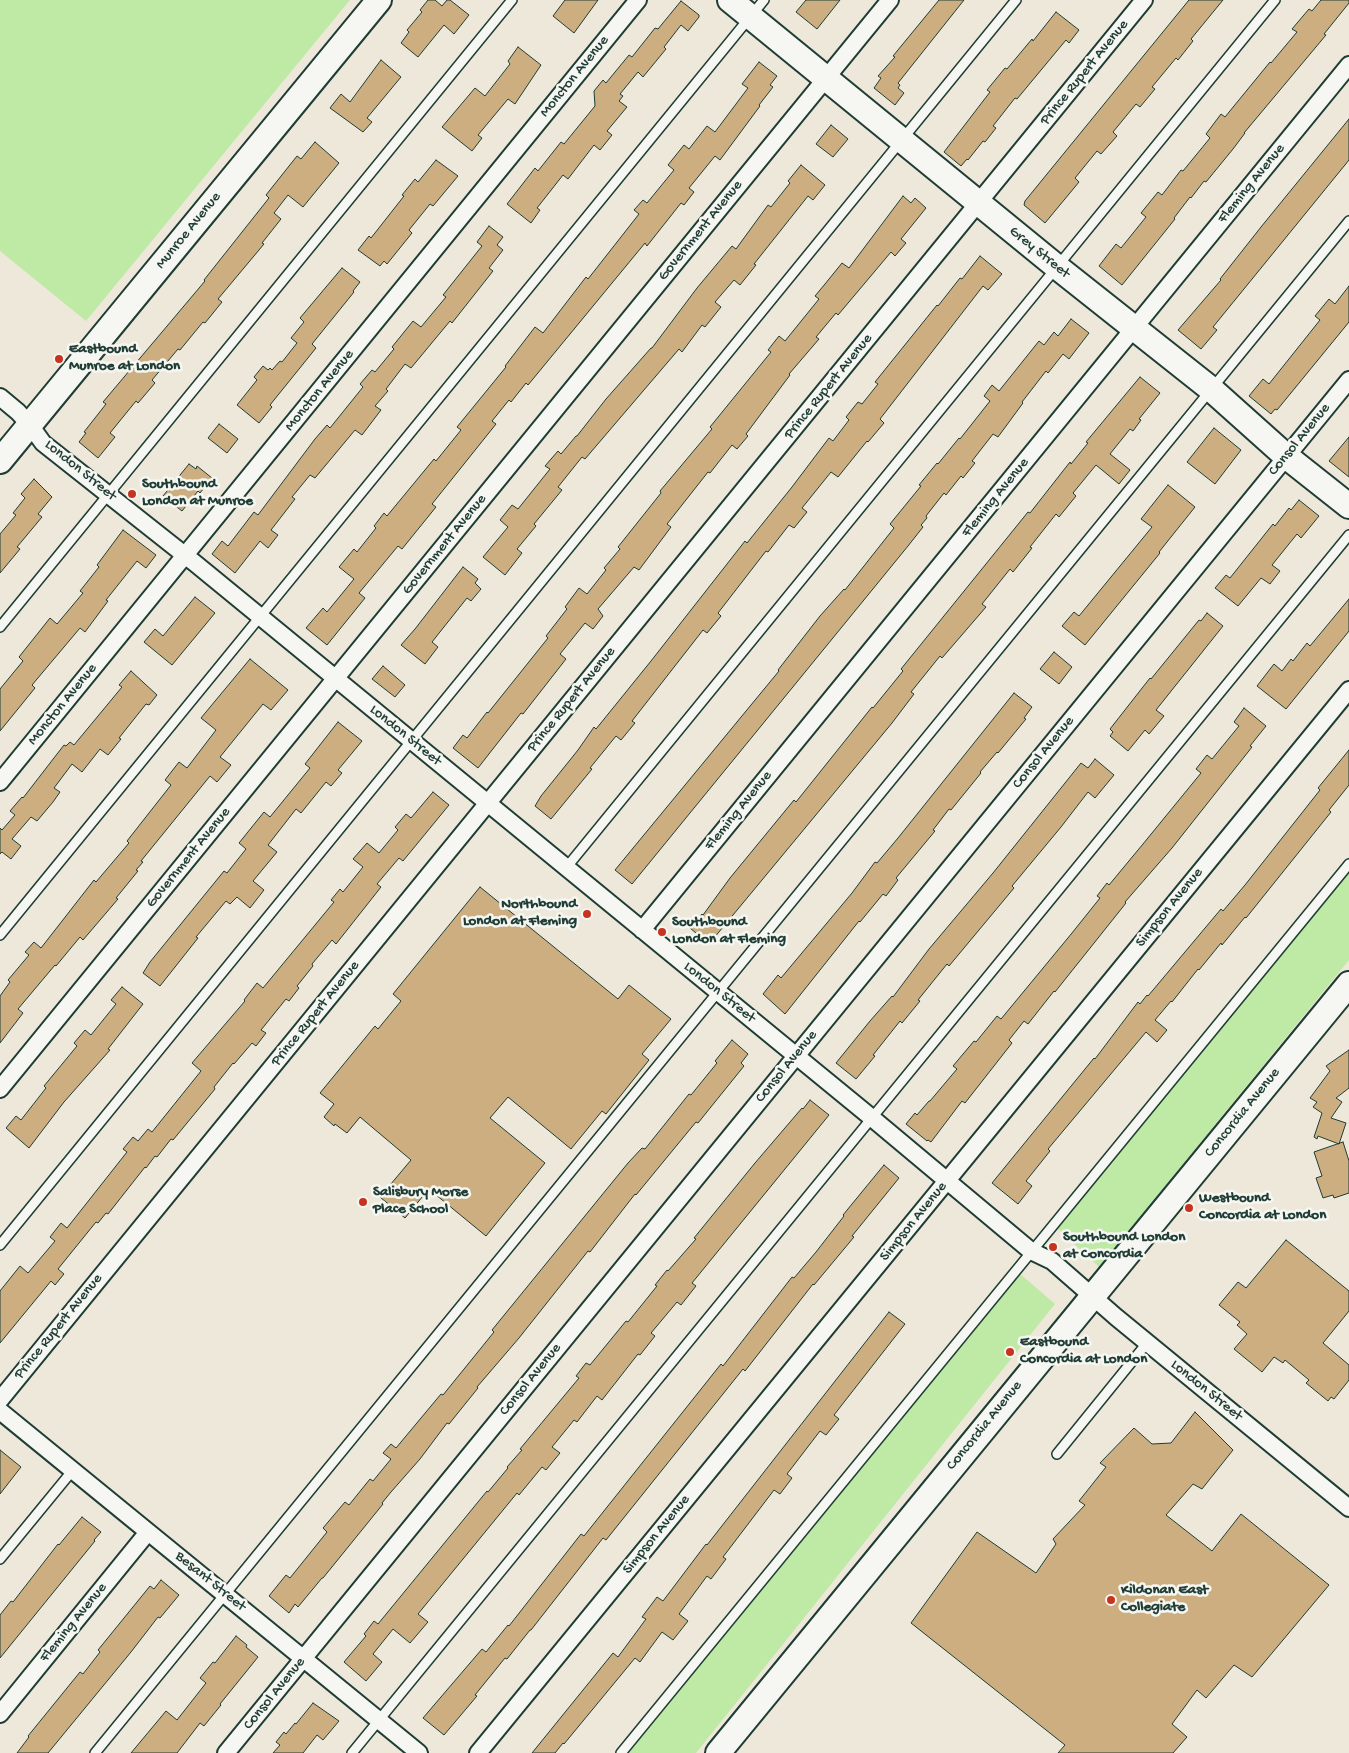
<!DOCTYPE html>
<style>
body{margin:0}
canvas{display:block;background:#eee8db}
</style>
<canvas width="1349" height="1753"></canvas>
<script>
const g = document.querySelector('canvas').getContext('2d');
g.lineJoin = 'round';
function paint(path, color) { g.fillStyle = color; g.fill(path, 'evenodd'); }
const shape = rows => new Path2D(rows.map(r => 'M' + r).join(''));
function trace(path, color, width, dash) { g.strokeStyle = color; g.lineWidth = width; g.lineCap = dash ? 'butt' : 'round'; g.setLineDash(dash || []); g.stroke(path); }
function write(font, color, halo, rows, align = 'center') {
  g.font = font + ' "Gochi Hand",sans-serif'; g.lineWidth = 5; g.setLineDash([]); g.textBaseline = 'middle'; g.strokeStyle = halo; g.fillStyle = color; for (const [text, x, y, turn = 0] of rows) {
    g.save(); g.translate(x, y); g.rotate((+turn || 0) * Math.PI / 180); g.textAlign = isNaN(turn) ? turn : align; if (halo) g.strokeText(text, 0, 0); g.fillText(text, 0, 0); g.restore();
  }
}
const green = shape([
 [0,0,350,0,86,321,0,251],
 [1349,871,1349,960,1099,1267,1057,1228],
 [1019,1273,1055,1304,696,1753,627,1753]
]);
const building = shape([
 [428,0,435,0,442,6,447,0,450,0,469,15,454,34,444,25,418,57,401,43,409,32,407,30,422,12,420,10,428,0],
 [565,0,598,0,574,33,553,16,565,0],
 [806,0,840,0,817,29,796,12,806,0],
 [939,0,964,0,898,83,900,85,898,88,904,93,895,105,874,88,881,78,878,76,895,57,893,56,939,0],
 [1189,0,1223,0,1191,39,1193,41,1178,60,1176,58,1152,87,1155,89,1140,107,1136,104,1113,132,1117,136,1101,154,1097,151,1075,178,1079,182,1045,223,1024,205,1025,201,1189,0],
 [1321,0,1349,0,1349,3,1324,34,1326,35,1244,133,1245,133,1233,149,1206,182,1204,181,1191,198,1190,197,1174,218,1175,219,1122,285,1099,266,1116,244,1121,248,1146,217,1141,213,1158,192,1162,195,1181,170,1183,171,1210,138,1206,134,1221,114,1225,117,1270,62,1271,63,1297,32,1292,29,1309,9,1312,11,1321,0],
 [681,1,699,15,699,17,688,31,681,25,664,47,666,49,643,77,638,72,620,94,623,96,619,101,627,107,607,131,612,135,600,150,594,145,568,179,563,175,537,208,540,210,531,223,507,204,535,168,538,171,561,142,564,144,595,106,594,91,603,80,606,83,629,55,632,57,655,28,658,29,681,1],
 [1056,12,1079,30,1069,43,1066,40,1017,99,1015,98,993,126,996,128,985,142,983,141,968,160,967,159,961,166,944,152,990,92,987,90,1005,68,1007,69,1032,39,1033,41,1056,12],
 [518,47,541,65,515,104,508,99,478,135,482,138,472,151,442,127,475,88,485,96,510,64,508,61,518,47],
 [381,60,401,77,367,118,372,122,363,132,330,108,341,94,350,102,381,60],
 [759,62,777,76,770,85,773,87,759,105,760,106,720,160,715,156,689,188,694,192,684,205,681,203,647,246,645,243,528,385,526,383,511,402,509,400,492,421,496,424,432,504,436,507,402,549,398,546,359,593,365,598,327,645,306,628,323,608,327,612,354,579,339,567,354,549,357,552,376,528,374,526,384,513,387,516,434,459,436,461,461,430,457,427,506,367,505,366,535,327,543,333,586,277,588,279,639,214,634,210,643,200,647,203,674,170,668,165,684,145,689,149,707,126,715,132,748,88,742,84,759,62],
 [1349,119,1349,160,1213,327,1217,330,1201,349,1178,330,1221,280,1220,279,1261,227,1349,119],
 [831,125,848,139,833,157,816,144,831,125],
 [315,142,339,163,303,207,288,195,274,213,281,219,262,243,264,244,218,299,222,302,205,323,203,322,180,350,178,349,152,380,155,383,138,403,136,401,110,433,115,437,98,458,79,442,86,433,84,432,106,404,103,402,205,281,204,280,269,198,266,195,297,156,301,159,315,142],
 [436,160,458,176,433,206,430,204,409,230,412,233,387,264,384,261,380,266,358,250,369,236,371,238,404,196,402,195,415,179,418,182,436,160],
 [801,165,825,185,813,200,808,196,754,264,756,265,740,285,734,280,715,302,721,307,705,327,702,325,682,352,679,349,585,459,582,457,558,487,562,490,534,524,536,526,517,549,522,553,505,575,483,557,508,527,500,520,512,505,518,509,550,469,545,466,558,451,561,454,576,436,577,436,606,399,651,348,652,348,697,288,732,246,736,249,768,205,771,207,790,183,788,181,801,165],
 [903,196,911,203,915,198,926,208,901,239,906,243,895,256,891,252,838,315,836,313,816,337,819,339,789,374,790,375,746,434,748,436,737,449,732,445,710,473,708,472,667,524,671,527,639,570,634,567,598,609,603,616,593,629,585,623,560,654,566,659,523,714,521,713,478,768,453,748,463,735,467,738,487,712,488,713,548,638,546,636,567,609,565,607,579,588,587,594,606,570,604,568,620,549,618,547,661,493,660,491,712,429,710,427,771,352,768,350,779,336,785,341,819,299,815,296,825,284,842,263,849,268,903,196],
 [489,226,503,237,497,245,503,250,489,268,493,271,452,323,450,321,411,368,405,364,386,389,388,391,375,406,381,410,362,435,355,430,315,478,310,475,292,497,295,499,271,530,278,535,268,548,260,541,235,573,212,554,222,541,228,546,254,512,258,515,315,439,327,425,330,428,363,387,360,384,372,370,375,372,394,349,392,347,413,321,421,327,446,297,443,295,482,246,477,242,489,226],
 [980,256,1002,274,988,290,983,286,880,419,884,423,868,442,867,441,838,477,831,472,802,508,807,512,794,528,789,525,768,552,766,551,718,613,721,616,707,633,703,630,632,721,635,723,621,740,616,736,590,768,592,769,551,819,535,806,541,796,578,750,594,727,596,729,651,661,745,541,747,543,792,487,829,438,833,441,849,420,846,417,858,402,862,404,878,384,875,382,937,305,938,306,960,278,962,279,980,256],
 [342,268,360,282,353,291,354,292,312,344,316,348,270,405,272,407,259,423,237,405,257,380,254,377,263,366,268,370,270,368,272,370,280,361,282,362,297,343,291,338,304,322,300,318,342,268],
 [1349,286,1349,322,1277,410,1275,409,1271,414,1249,396,1263,379,1269,384,1320,320,1315,316,1329,299,1335,304,1349,286],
 [1071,319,1089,333,1069,359,1063,354,1048,373,1046,371,1022,402,1023,403,998,437,993,434,972,461,975,463,963,478,961,476,946,495,944,493,926,516,927,518,921,525,923,527,908,546,632,884,615,870,779,671,778,670,820,616,844,589,845,590,894,528,890,524,921,486,919,485,937,463,938,464,959,438,960,439,990,401,984,396,992,385,999,391,1039,341,1044,345,1054,332,1058,336,1071,319],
 [1140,377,1160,393,1139,419,1141,420,1133,431,1130,429,1110,454,1130,470,1119,484,1096,465,1073,493,1076,496,1059,517,1056,514,1030,547,1032,548,1013,572,1010,569,982,604,986,607,942,658,940,656,911,692,914,694,892,723,709,944,690,928,702,914,703,915,730,878,794,800,796,802,872,707,873,708,903,671,901,669,1028,512,1030,513,1070,462,1071,464,1088,443,1086,442,1140,377],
 [219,424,238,439,227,453,208,438,219,424],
 [1214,428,1241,450,1215,484,1187,462,1214,428],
 [1349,437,1349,477,1329,461,1349,437],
 [189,464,196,469,197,466,212,478,200,493,198,491,182,511,163,496,189,464],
 [34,479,52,497,38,514,42,517,17,547,20,549,0,573,0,534,16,515,13,513,25,498,21,494,34,479],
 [1168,485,1195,507,1159,552,1160,553,1085,645,1062,626,1074,612,1079,616,1152,527,1141,519,1168,485],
 [1299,500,1319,516,1301,538,1297,534,1272,565,1280,571,1270,584,1261,578,1238,606,1215,588,1226,575,1230,578,1273,524,1275,526,1289,508,1291,510,1299,500],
 [123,530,156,555,146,568,137,561,106,600,108,601,85,632,80,628,32,685,35,688,0,731,0,689,23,661,19,657,50,618,57,624,83,593,80,591,99,567,97,565,123,530],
 [463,567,478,579,475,583,481,589,471,601,467,598,432,642,438,647,425,664,401,645,415,629,463,567],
 [195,597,215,613,172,665,144,642,155,629,163,636,195,597],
 [1349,599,1349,631,1286,709,1257,686,1274,664,1282,671,1291,659,1293,661,1307,643,1310,646,1349,599],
 [1207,613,1223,626,1156,710,1164,716,1149,734,1145,730,1128,751,1110,736,1113,732,1110,729,1150,678,1151,679,1199,620,1201,621,1207,613],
 [1054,652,1072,667,1059,684,1040,669,1054,652],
 [250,659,288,690,271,710,263,704,220,757,231,765,217,782,210,776,141,861,143,862,136,870,138,871,116,898,118,899,83,940,80,937,56,966,55,965,18,1009,23,1013,0,1043,0,996,10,982,8,980,29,955,25,952,34,942,41,948,94,880,96,882,129,843,127,841,171,785,165,780,179,762,187,768,216,730,201,718,250,659],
 [383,666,405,685,395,697,372,679,383,666],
 [131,671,157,695,149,705,146,704,119,738,121,739,108,755,100,749,82,772,72,764,54,788,60,792,53,802,37,821,31,817,12,839,21,846,11,859,2,852,0,854,0,828,2,830,15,815,10,811,22,797,23,798,64,745,66,746,70,742,74,745,122,687,119,685,131,671],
 [1014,693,1032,707,1024,718,1026,719,998,753,997,752,980,772,981,773,951,810,949,809,933,830,935,831,896,878,898,880,886,896,883,894,860,922,859,921,785,1014,763,994,778,975,781,978,852,893,875,862,877,863,898,838,1014,693],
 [1244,708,1266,726,1250,746,1252,747,1172,848,1125,902,1126,903,1055,992,1054,991,1028,1024,1024,1021,1009,1040,1012,1043,965,1103,962,1101,931,1142,928,1140,927,1141,906,1124,915,1113,917,1115,929,1101,930,1101,957,1069,953,1066,974,1041,976,1042,997,1016,1001,1019,1072,933,1100,898,1097,896,1107,883,1109,885,1143,844,1201,773,1196,769,1207,755,1212,759,1239,726,1234,722,1244,708],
 [338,722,362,741,338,770,342,773,331,786,326,782,301,813,296,809,268,845,277,852,253,881,264,890,250,908,237,897,230,904,226,901,196,937,198,938,160,986,143,973,150,962,224,871,227,873,246,849,239,843,264,812,270,817,310,768,305,764,338,722],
 [1349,750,1349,785,1329,810,1331,812,1246,918,1245,917,1222,945,1221,943,1199,970,1198,969,1172,1002,1171,1001,1155,1020,1167,1030,1157,1042,1146,1032,1048,1149,1050,1151,1026,1181,1032,1186,1018,1204,992,1183,1094,1058,1095,1059,1138,1002,1140,1004,1147,995,1148,996,1221,909,1223,911,1245,885,1320,790,1318,788,1349,750],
 [1095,759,1114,775,1095,798,1088,792,1061,827,1012,886,1014,888,949,966,947,964,918,1000,920,1001,902,1023,900,1021,873,1055,875,1056,856,1079,836,1063,870,1021,892,996,893,997,929,949,993,873,1081,763,1088,768,1095,759],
 [433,792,449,805,403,861,399,858,377,884,381,887,336,944,332,940,312,964,313,966,297,986,299,988,289,1001,286,999,261,1030,266,1033,256,1046,252,1043,234,1064,233,1063,214,1087,215,1089,173,1140,171,1139,157,1157,155,1156,146,1168,145,1167,108,1214,106,1213,98,1223,96,1222,58,1269,64,1274,55,1285,51,1281,0,1343,0,1291,20,1266,28,1273,55,1241,50,1237,61,1223,67,1228,127,1152,123,1149,133,1137,138,1141,148,1129,152,1132,201,1071,192,1063,245,1001,244,1000,257,983,263,988,334,902,331,900,340,889,343,892,363,867,353,859,367,843,379,853,398,830,395,827,406,814,411,818,433,792],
 [480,887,618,999,629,985,671,1019,642,1054,649,1060,606,1114,602,1111,571,1149,508,1097,490,1118,545,1163,486,1236,430,1190,424,1197,423,1196,405,1218,380,1197,411,1160,360,1117,347,1133,335,1124,334,1126,324,1117,334,1104,320,1093,375,1026,378,1029,401,1001,393,994,480,887],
 [122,987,143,1004,108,1049,110,1050,64,1102,29,1148,6,1128,16,1116,21,1120,46,1088,44,1086,77,1046,74,1043,85,1030,91,1035,116,1004,111,1000,122,987],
 [732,1040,748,1054,741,1063,744,1066,698,1123,696,1122,636,1195,635,1194,590,1252,588,1251,519,1338,477,1387,478,1388,449,1424,447,1423,420,1459,391,1492,382,1503,383,1504,323,1578,322,1578,298,1607,295,1604,289,1613,269,1596,286,1575,290,1578,327,1532,323,1528,345,1502,349,1505,370,1479,373,1481,391,1459,383,1453,391,1444,396,1448,441,1394,443,1395,494,1332,492,1330,628,1163,642,1148,645,1149,689,1094,691,1095,717,1063,715,1061,732,1040],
 [1349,1050,1349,1088,1336,1098,1342,1102,1331,1118,1346,1123,1339,1144,1318,1136,1317,1139,1314,1137,1322,1113,1313,1107,1317,1102,1310,1098,1330,1071,1326,1066,1349,1050],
 [810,1100,829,1115,692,1283,696,1286,681,1305,677,1302,651,1333,655,1336,640,1355,638,1354,602,1400,597,1396,577,1422,574,1420,552,1447,560,1453,546,1470,542,1467,519,1495,517,1493,418,1614,428,1622,410,1643,393,1629,373,1654,382,1662,366,1681,344,1662,366,1636,364,1634,374,1621,378,1624,487,1491,488,1492,508,1468,507,1467,522,1450,520,1449,579,1378,576,1376,586,1363,590,1365,626,1321,628,1322,657,1286,655,1285,667,1270,668,1271,696,1239,694,1238,755,1163,802,1108,803,1109,810,1100],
 [1343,1142,1349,1161,1349,1193,1334,1198,1333,1195,1323,1198,1316,1178,1322,1176,1314,1152,1343,1142],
 [884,1165,899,1178,852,1236,854,1237,814,1285,813,1284,745,1371,743,1369,606,1540,603,1538,531,1630,530,1630,507,1659,505,1658,475,1695,477,1696,444,1735,423,1718,482,1649,486,1652,508,1625,509,1626,581,1534,584,1536,721,1364,723,1366,792,1277,794,1278,816,1252,844,1216,843,1215,884,1165],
 [1286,1240,1349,1291,1349,1311,1323,1343,1349,1365,1349,1380,1334,1399,1331,1397,1328,1401,1306,1383,1309,1380,1285,1360,1283,1363,1274,1357,1262,1372,1234,1349,1247,1334,1237,1325,1240,1322,1219,1305,1238,1282,1246,1288,1286,1240],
 [889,1312,905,1324,834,1415,839,1419,826,1435,820,1431,787,1474,792,1478,780,1494,774,1490,723,1557,726,1559,711,1579,707,1576,679,1614,688,1621,673,1640,662,1632,640,1662,635,1658,564,1744,563,1743,555,1753,532,1753,613,1653,618,1657,646,1619,642,1617,657,1597,663,1601,706,1544,707,1545,889,1312],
 [1195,1412,1233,1450,1202,1489,1193,1484,1166,1515,1212,1551,1241,1514,1329,1585,1252,1677,1234,1665,1206,1698,1197,1690,1172,1724,1187,1737,1173,1753,1058,1753,1065,1745,911,1623,977,1532,1036,1573,1056,1544,1053,1539,1085,1505,1079,1501,1106,1467,1100,1463,1134,1428,1152,1444,1171,1443,1195,1412],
 [0,1450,21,1467,0,1494,0,1450],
 [82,1517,101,1532,94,1540,95,1541,0,1658,0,1615,11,1601,13,1602,58,1544,59,1545,82,1517],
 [161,1580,179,1595,160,1618,158,1617,131,1652,48,1753,17,1753,29,1737,28,1736,80,1672,83,1674,100,1652,98,1650,150,1586,154,1589,161,1580],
 [236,1636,247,1645,246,1647,258,1657,220,1704,221,1705,204,1726,200,1723,177,1753,131,1753,166,1711,177,1720,206,1683,200,1678,213,1662,215,1663,236,1636],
 [313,1703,339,1721,323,1740,317,1735,303,1753,273,1753,280,1745,276,1742,284,1732,286,1734,295,1723,296,1724,313,1703]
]);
const lane = shape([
 [0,627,512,0],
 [566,868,1275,0],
 [0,935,764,0],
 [0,1245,1016,0],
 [1057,1454,1147,1343],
 [0,1559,73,1470],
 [95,1753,1349,221],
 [352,1753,1349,535],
 [621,1753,1349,864]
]);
const street = shape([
 [0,397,18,412,30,425,43,443,196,564,872,1118,1031,1251,1052,1261,1116,1317,1349,1508],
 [0,782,638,0],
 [642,930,1349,65],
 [0,1089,890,0],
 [0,1400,1144,0],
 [0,1411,419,1753],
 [0,1714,148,1532],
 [226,1753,1349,380],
 [478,1753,1349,690]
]);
const secondary = shape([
 [730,0,1057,267,1211,389,1287,457,1349,506],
 [0,461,379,0],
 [718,1753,1349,984]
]);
const markers = [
 [59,359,5,"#c8321e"],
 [132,494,5,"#c8321e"],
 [587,914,5,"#c8321e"],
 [662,932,5,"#c8321e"],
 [363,1202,5,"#c8321e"],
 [1189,1208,5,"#c8321e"],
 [1053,1247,5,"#c8321e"],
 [1010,1352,5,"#c8321e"],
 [1111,1600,5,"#c8321e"]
];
const streetNames = [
 ["Prince Rupert Avenue",1085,73,-51],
 ["Moncton Avenue",575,77,-51],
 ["Fleming Avenue",1252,184,-51],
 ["Munroe Avenue",189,231,-51],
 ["Government Avenue",701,231,-51],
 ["Grey Street",1039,253,39],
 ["Prince Rupert Avenue",829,387,-51],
 ["Moncton Avenue",320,391,-51],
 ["Consol Avenue",1300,440,-51],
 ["London Street",80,471,39],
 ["Fleming Avenue",996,498,-51],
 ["Government Avenue",445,545,-51],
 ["Prince Rupert Avenue",572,700,-51],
 ["Moncton Avenue",63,705,-51],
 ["London Street",405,736,39],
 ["Consol Avenue",1044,753,-51],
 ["Fleming Avenue",739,811,-51],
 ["Government Avenue",189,858,-51],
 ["Simpson Avenue",1170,908,-51],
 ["London Street",719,993,39],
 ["Prince Rupert Avenue",316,1014,-51],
 ["Consol Avenue",787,1067,-51],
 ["Concordia Avenue",1243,1113,-51],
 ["Simpson Avenue",914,1222,-51],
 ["Prince Rupert Avenue",59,1327,-51],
 ["Consol Avenue",531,1380,-51],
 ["London Street",1206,1391,39],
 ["Concordia Avenue",985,1426,-51],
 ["Simpson Avenue",657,1535,-51],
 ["Besant Street",210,1582,39],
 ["Fleming Avenue",74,1623,-51],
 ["Consol Avenue",275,1694,-51]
];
const poiNames = [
 ["Eastbound",69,350],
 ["Munroe at London",69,367],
 ["Southbound",142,485],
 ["London at Munroe",142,502],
 ["Northbound",577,905,"right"],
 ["London at Fleming",577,922,"right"],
 ["Southbound",672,923],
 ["London at Fleming",672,940],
 ["Salisbury Morse",373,1193],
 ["Place School",373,1210],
 ["Westbound",1199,1199],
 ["Concordia at London",1199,1216],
 ["Southbound London",1063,1238],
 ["at Concordia",1063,1255],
 ["Eastbound",1020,1343],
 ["Concordia at London",1020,1360],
 ["Kildonan East",1121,1591],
 ["Collegiate",1121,1608]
];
paint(green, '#bfeaa6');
paint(building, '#ccae81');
trace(building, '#1f3d34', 1);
trace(lane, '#1f3d34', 12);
trace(street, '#1f3d34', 20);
trace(secondary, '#1f3d34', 28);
trace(lane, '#f6f6f2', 9);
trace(street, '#f6f6f2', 16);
trace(secondary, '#f6f6f2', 24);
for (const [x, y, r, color] of markers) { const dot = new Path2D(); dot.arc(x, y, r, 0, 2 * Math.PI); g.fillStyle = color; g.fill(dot); trace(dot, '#f6f6f2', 2); }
write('15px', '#1f3d34', '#f6f6f2', streetNames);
write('bold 15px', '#1f3d34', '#f6f6f2', poiNames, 'left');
</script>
